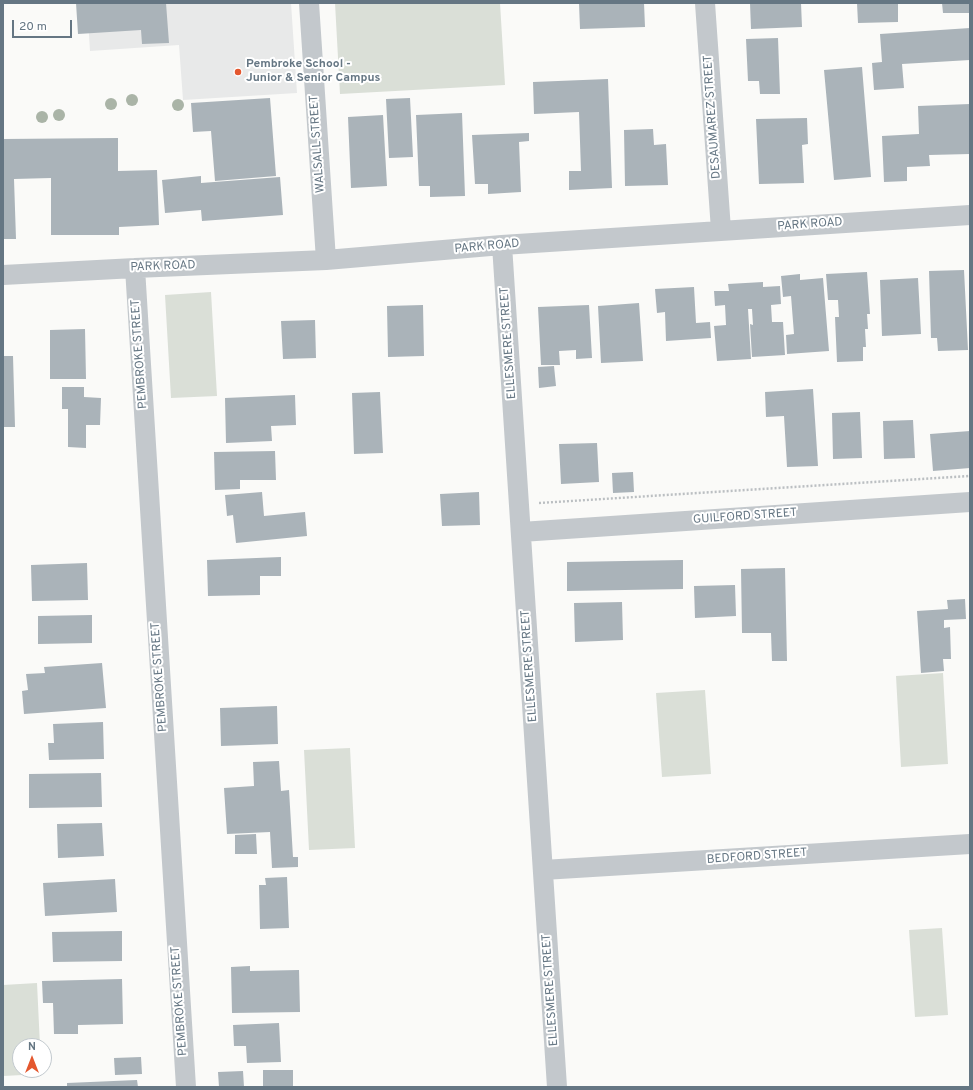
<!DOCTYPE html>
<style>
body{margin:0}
#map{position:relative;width:973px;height:1090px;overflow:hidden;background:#fafaf8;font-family:Overpass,sans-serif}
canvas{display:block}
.frame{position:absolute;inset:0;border:4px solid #657683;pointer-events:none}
.north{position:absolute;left:12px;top:1038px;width:40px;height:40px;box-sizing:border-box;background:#fff;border:1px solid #c1c8cd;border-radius:50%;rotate:0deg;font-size:11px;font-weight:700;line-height:16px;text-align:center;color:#657683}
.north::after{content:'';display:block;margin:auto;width:14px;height:18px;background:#e4572e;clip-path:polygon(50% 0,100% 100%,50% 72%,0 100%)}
.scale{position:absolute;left:12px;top:20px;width:60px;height:18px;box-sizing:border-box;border:2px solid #657683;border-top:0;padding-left:5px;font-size:12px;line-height:14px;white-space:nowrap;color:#657683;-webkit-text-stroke:3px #fff;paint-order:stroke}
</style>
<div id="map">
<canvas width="973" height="1090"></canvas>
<div class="frame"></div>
<div class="north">N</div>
<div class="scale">20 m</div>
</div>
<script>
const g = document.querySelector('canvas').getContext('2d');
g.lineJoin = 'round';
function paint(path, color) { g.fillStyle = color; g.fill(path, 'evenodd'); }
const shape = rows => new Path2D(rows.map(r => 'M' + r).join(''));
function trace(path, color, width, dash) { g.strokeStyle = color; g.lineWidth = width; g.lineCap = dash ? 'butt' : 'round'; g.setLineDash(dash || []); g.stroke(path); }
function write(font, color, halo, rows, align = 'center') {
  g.font = font + ' Overpass,sans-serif'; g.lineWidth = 4; g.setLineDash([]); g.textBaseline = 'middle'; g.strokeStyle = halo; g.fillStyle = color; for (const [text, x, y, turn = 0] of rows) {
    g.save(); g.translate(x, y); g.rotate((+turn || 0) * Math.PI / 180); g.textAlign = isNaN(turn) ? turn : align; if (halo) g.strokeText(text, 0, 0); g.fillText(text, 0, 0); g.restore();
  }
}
const built = shape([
 [87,3,291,3,297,93,183,100,179,45,90,51]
]);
const green = shape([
 [335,3,500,3,505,85,340,94],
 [211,292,217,396,171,398,165,295],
 [943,673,948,764,901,767,896,676],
 [705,690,711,774,662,777,656,693],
 [350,748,355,848,309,850,304,750],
 [942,928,948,1015,915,1017,909,930],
 [37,983,40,1046,20,1046,20,1070,42,1070,42,1074,3,1076,3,985]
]);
const building = shape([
 [76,3,166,3,169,43,142,44,141,30,78,34],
 [579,3,644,3,645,27,580,29],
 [750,3,801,3,802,27,751,29],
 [857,3,898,3,898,22,858,23],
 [942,3,970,3,970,13,943,13],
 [970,28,970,60,902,64,904,88,874,90,872,63,882,62,880,34],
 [778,38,780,94,760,94,759,81,748,81,746,39],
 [862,67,871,177,834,180,824,70],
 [608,79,612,188,569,190,569,171,581,171,579,112,534,114,533,82],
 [270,98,276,176,215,181,211,131,193,132,191,103],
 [410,98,413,157,389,158,386,99],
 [970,104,970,154,929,155,930,166,907,167,907,181,884,182,882,136,919,134,918,106],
 [462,113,465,196,430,197,430,186,419,186,416,115],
 [383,115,387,186,351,188,348,117],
 [807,118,808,144,802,145,804,183,759,184,756,119],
 [653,129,654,145,666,144,668,185,625,186,624,130],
 [529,133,529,141,519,142,521,192,488,194,488,184,475,184,472,135],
 [118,138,118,171,157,170,159,225,119,227,119,235,51,235,51,178,14,179,16,239,3,239,3,139],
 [201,176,201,183,280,177,283,215,202,221,201,210,165,213,162,180],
 [964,270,968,350,938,351,937,338,931,338,929,271],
 [867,272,870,314,867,314,868,329,865,329,866,347,863,347,863,361,837,362,835,317,839,317,838,300,828,300,826,274],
 [800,274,800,280,823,278,829,351,787,354,786,335,794,334,791,296,783,297,781,276],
 [918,278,921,334,882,336,880,280],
 [763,282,763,287,780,286,781,304,771,305,772,322,783,322,785,355,752,357,750,324,753,325,752,309,748,309,751,359,717,361,714,326,726,325,725,305,715,306,714,291,729,291,728,284],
 [694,287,696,323,710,322,711,338,666,341,665,312,657,313,655,289],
 [639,303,643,361,601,363,598,306],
 [423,305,424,356,388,357,387,306],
 [589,305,592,358,576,359,576,350,559,351,560,365,541,365,538,307],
 [315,320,316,358,283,359,281,321],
 [85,329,86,379,50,379,50,330],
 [3,356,13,356,15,427,3,427],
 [554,366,556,386,539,388,538,367],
 [62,387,84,387,84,397,101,398,100,425,86,425,86,448,68,447,68,409,62,409],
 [813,389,818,466,787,467,784,416,766,417,765,392],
 [380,392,383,453,354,454,352,393],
 [295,395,296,425,271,426,272,441,226,443,225,398],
 [860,412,862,458,833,459,832,413],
 [913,420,915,458,884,459,883,421],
 [970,431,970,468,933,471,930,434],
 [597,443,599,482,561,484,559,444],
 [275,451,276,480,240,480,240,489,215,490,214,452],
 [633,472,634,492,613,493,612,473],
 [262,492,264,516,305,512,307,536,236,543,233,515,227,516,225,495],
 [479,492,480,525,442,526,440,494],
 [281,557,281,576,260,576,260,595,208,596,207,560],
 [683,560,683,589,567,591,567,562],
 [87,563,88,600,32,601,31,565],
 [785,568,787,661,772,661,771,633,742,633,741,569],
 [735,585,736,616,695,618,694,586],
 [965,599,966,619,944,620,944,628,950,627,951,659,943,659,944,671,921,673,917,611,948,609,947,600],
 [622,602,623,640,575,642,574,603],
 [92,615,92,643,38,644,38,616],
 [102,663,106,708,24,714,22,691,28,690,26,674,45,673,44,667],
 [277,706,278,744,221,746,220,708],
 [103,722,104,759,49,760,48,743,54,743,53,724],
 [279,761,281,791,289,790,293,857,298,857,298,867,272,868,270,832,227,834,224,788,254,786,253,762],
 [101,773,102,807,29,808,29,774],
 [102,823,104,856,58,858,57,824],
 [256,834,257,854,235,854,235,835],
 [287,877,289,928,260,929,259,885,266,885,265,878],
 [115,879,117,912,45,916,43,883],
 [122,931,122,961,53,962,52,932],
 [250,966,250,971,299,970,300,1012,232,1013,231,967],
 [122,979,123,1024,78,1025,78,1034,54,1034,53,1003,43,1003,42,981],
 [279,1023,281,1062,247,1063,246,1046,234,1046,233,1025],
 [141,1057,142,1074,115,1075,114,1058],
 [263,1070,293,1070,293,1087,263,1086],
 [243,1071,244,1087,219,1087,218,1072],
 [137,1080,138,1087,67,1087,67,1083]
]);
const path = shape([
 [539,503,970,476]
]);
const street = shape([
 [309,3,326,260],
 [705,3,721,230],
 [502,245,557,1087],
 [135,268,186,1087],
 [3,275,135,268,326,260,502,245,970,215],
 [521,532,970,502],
 [543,870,970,844]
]);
const trees = [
 [132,100],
 [111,104],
 [178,105],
 [59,115],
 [42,117]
];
const markers = [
 [238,72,4,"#e4572e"]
];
const poiNames = [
 ["Pembroke School -",246,65],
 ["Junior & Senior Campus",246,79]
];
const streetNames = [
 ["DESAUMAREZ STREET",713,117,-94],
 ["WALSALL STREET",318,144,-94],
 ["PARK ROAD",810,225,-4],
 ["PARK ROAD",487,247,-5],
 ["PARK ROAD",163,267,-2],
 ["ELLESMERE STREET",509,343,-94],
 ["PEMBROKE STREET",140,354,-94],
 ["GUILFORD STREET",745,517,-4],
 ["ELLESMERE STREET",530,666,-94],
 ["PEMBROKE STREET",160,677,-94],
 ["BEDFORD STREET",757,857,-4],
 ["ELLESMERE STREET",551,990,-94],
 ["PEMBROKE STREET",180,1001,-94]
];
paint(built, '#e8e9e9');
paint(green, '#dadfd7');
paint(building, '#aab3b9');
trace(path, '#bbbfc2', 2.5, [2, 2]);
trace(street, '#c3c8cc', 20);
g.fillStyle = '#aab4a7';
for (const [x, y] of trees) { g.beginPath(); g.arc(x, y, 6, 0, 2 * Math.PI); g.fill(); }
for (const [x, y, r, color] of markers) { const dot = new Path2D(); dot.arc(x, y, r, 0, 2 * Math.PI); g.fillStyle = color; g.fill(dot); trace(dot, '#fff', 1.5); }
write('bold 12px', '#657683', '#fff', poiNames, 'left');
write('12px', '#657683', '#fff', streetNames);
</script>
